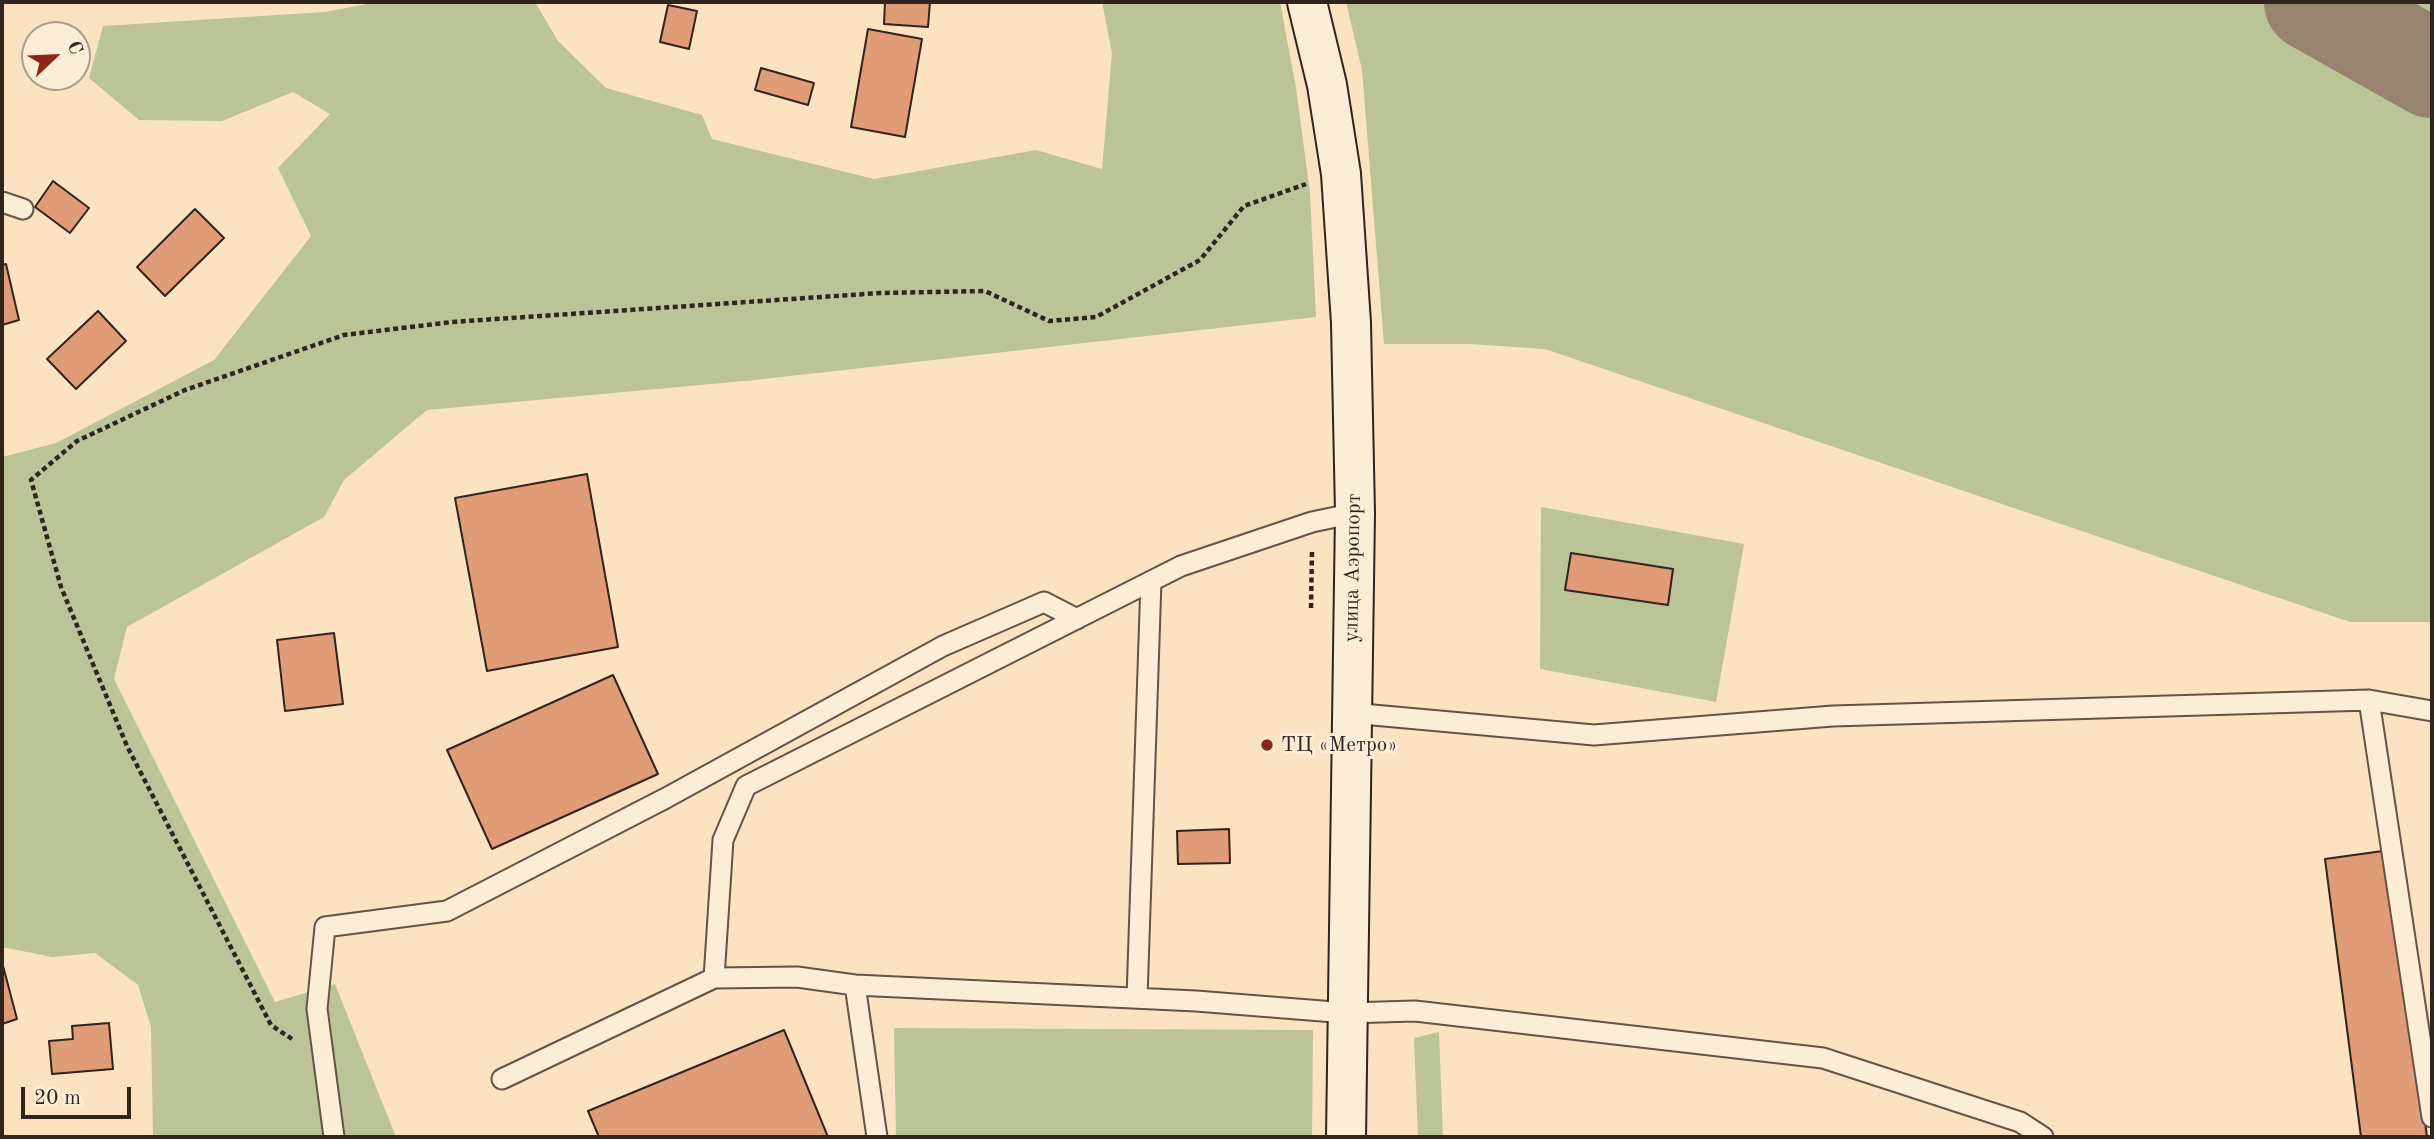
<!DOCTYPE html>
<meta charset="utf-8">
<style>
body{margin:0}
#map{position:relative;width:2434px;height:1139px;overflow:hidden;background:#fbe3c1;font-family:"Old Standard TT",serif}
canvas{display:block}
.frame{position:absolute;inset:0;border:4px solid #31231e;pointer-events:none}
.north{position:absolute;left:21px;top:21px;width:70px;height:70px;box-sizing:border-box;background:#fcedd7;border:2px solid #ab9c8d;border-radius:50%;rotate:67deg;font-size:19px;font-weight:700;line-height:28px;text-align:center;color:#31231e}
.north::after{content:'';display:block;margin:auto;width:24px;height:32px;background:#8f2418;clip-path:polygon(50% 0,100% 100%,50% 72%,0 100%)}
.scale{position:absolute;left:21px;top:1087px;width:110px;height:32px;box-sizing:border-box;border:4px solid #31231e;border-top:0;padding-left:9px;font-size:21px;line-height:24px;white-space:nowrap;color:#31231e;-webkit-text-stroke:5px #fcedd7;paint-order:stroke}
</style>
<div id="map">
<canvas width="2434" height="1139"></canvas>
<div class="frame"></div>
<div class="north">С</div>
<div class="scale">20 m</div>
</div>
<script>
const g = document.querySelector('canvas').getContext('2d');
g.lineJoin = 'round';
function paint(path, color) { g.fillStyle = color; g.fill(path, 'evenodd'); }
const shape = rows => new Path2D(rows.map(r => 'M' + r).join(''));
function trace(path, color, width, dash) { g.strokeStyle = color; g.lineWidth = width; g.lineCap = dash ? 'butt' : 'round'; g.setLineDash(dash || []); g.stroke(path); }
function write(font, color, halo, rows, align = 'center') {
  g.font = font + ' "Old Standard TT",serif'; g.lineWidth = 6; g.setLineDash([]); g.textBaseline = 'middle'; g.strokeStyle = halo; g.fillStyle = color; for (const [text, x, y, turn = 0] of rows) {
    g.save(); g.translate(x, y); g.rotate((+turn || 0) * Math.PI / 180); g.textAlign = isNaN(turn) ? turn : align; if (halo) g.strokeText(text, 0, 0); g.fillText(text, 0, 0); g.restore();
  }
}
const green = shape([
 [377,2,535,2,558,41,606,88,702,115,712,139,874,179,1036,150,1102,169,1112,53,1102,2,1280,2,1296,88,1310,193,1316,317,755,380,427,410,344,480,324,517,127,627,114,679,275,1002,335,984,396,1137,153,1137,151,1027,138,985,95,953,52,957,2,947,2,457,56,443,214,360,311,236,278,168,330,114,293,92,222,121,139,120,89,78,103,26,325,12],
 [1346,2,2432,2,2432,622,2350,622,1545,349,1470,344,1384,344,1362,70],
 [1541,507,1744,544,1716,702,1540,669],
 [894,1028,1313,1030,1312,1137,896,1137],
 [1439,1032,1443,1137,1418,1137,1414,1038]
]);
const taxiway = shape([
 [2313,2,2432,69]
]);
const building = shape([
 [885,2,930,2,928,27,884,24,885,2],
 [668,5,697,11,689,49,660,42,668,5],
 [868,29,922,39,905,137,851,127,868,29],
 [761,68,814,83,808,105,755,90,761,68],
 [53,181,89,208,70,233,35,207,53,181],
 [195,209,224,238,165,296,137,267,195,209],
 [6,264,19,320,2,325,2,265,6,264],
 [98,311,126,341,76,389,47,359,98,311],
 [587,474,618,647,487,671,455,498,587,474],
 [1571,553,1673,569,1668,605,1565,590,1571,553],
 [334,633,343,704,285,711,277,640,334,633],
 [613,675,658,774,492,849,447,750,613,675],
 [1229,829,1230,863,1178,864,1177,831,1229,829],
 [2390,850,2427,1137,2361,1137,2325,859,2390,850],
 [2,962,17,1019,2,1024,2,962],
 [109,1023,113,1069,52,1074,49,1041,73,1039,72,1026,109,1023],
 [784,1030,828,1137,599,1137,588,1111,784,1030]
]);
const path = shape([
 [1311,608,1312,551],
 [292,1039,271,1025,127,746,61,587,31,480,77,441,185,390,344,335,452,322,880,293,985,291,1049,321,1096,317,1200,260,1244,206,1306,184]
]);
const service = shape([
 [2,202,23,209],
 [1355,513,1312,522,1181,566,746,786,723,840,714,978,797,977,855,985,1196,1001,1347,1013,1415,1011,1823,1058,2020,1122,2043,1137],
 [2369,700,2432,1117],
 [1351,713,1594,735,1833,716,2369,700,2432,711],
 [855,985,877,1137],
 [1137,998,1151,581],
 [502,1079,714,978],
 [334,1137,317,1009,325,927,447,911,666,798,943,646,1044,602,1077,619]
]);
const secondary = shape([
 [1307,2,1327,85,1341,174,1351,323,1355,513,1346,1137]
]);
const markers = [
 [1267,745,7,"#8f2418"]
];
const streetNames = [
 ["улица Аэропорт",1353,568,-89]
];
const poiNames = [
 ["ТЦ «Метро»",1281,745]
];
paint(green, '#bbc496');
trace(taxiway, '#968370', 98);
paint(building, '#e09c77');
trace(building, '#31231e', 2);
trace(service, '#645347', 23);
trace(secondary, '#31231e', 42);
trace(path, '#31231e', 4.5, [5, 3.5]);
trace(service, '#fcedd7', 19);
trace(secondary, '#fcedd7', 38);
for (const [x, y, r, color] of markers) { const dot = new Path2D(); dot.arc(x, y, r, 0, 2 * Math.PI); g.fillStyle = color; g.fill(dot); trace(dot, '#fcedd7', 2.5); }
write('21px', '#31231e', '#fcedd7', streetNames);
write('21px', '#31231e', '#fcedd7', poiNames, 'left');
</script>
